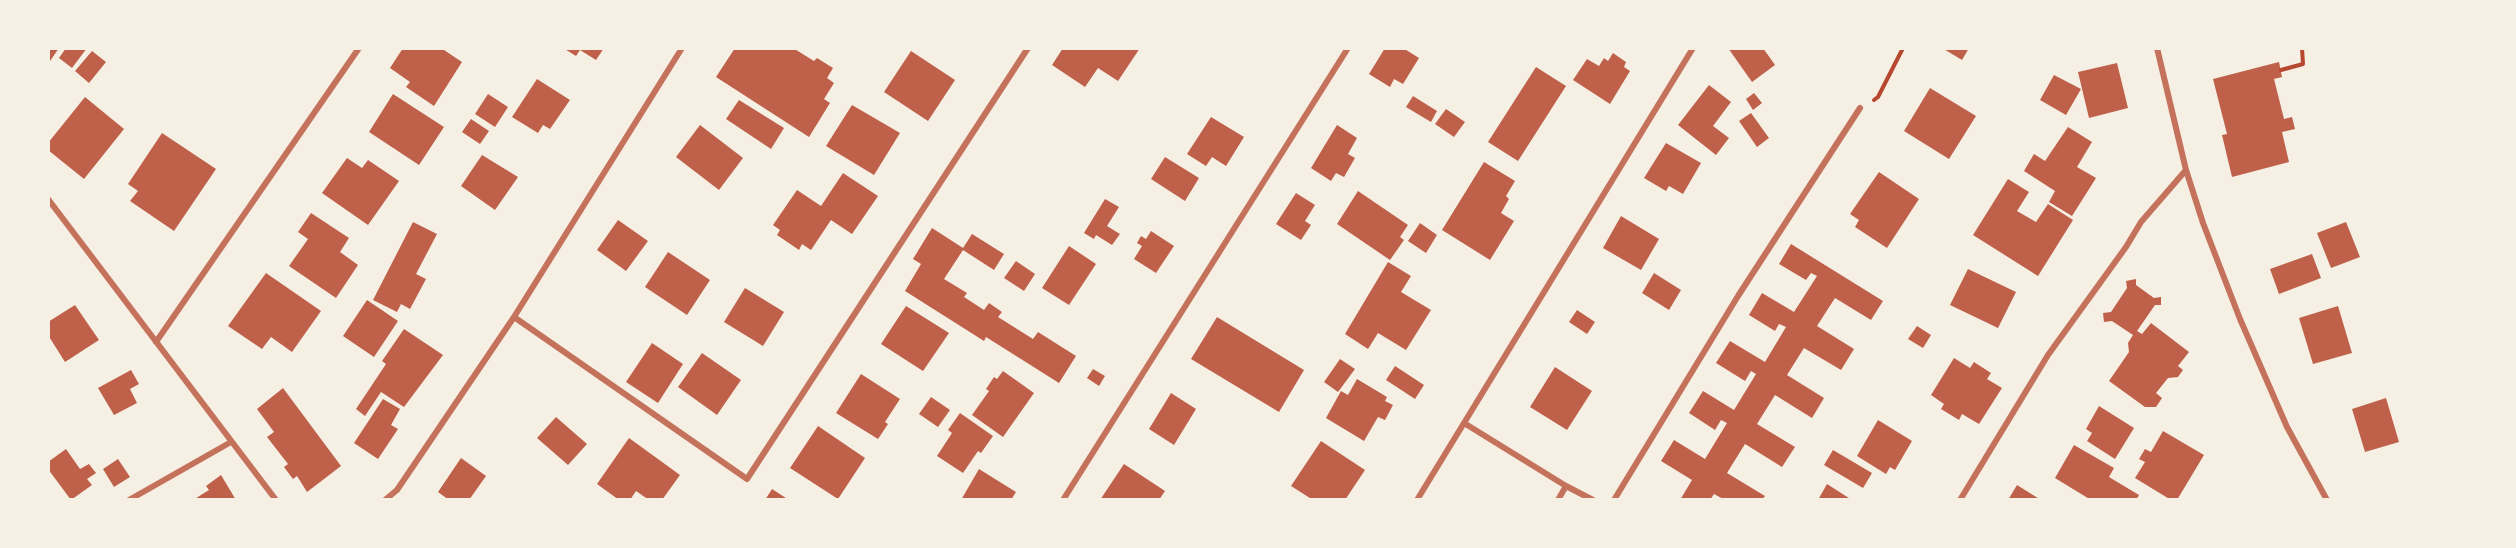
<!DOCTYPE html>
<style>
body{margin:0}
#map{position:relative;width:2516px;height:548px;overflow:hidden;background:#f6efe4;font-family:Overpass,sans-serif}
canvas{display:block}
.frame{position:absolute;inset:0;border:50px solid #f6efe4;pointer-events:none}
</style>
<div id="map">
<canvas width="2516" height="548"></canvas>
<div class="frame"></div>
</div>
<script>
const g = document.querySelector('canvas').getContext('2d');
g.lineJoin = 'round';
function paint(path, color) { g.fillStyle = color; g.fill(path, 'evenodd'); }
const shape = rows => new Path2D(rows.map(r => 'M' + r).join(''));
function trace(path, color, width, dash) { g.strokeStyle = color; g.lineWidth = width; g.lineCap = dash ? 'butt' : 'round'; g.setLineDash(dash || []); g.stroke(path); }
const building = shape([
 [48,48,59,48,48,64],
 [66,48,87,48,72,68,59,58],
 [403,48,441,48,462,62,434,106,406,87,410,82,390,68],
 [563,48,604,48,596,60,580,50,576,56],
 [735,48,793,48,814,61,817,58,833,68,827,78,834,83,824,99,830,103,809,137,716,77],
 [1063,48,1140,48,1118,81,1098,68,1085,87,1052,65],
 [1385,48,1403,48,1419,58,1403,84,1394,79,1390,87,1369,74],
 [1728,48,1763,48,1775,65,1752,82],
 [1942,48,1969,48,1962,60],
 [92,51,106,62,89,83,75,71],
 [911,51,955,80,928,121,884,92],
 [1613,53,1626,62,1624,67,1630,71,1610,104,1573,80,1587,59,1599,66,1604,58,1608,61],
 [2279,62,2282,77,2274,79,2284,119,2292,117,2295,129,2282,132,2289,162,2232,177,2222,135,2227,134,2213,79],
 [2117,63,2128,108,2089,118,2078,72],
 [1536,67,1566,86,1518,161,1488,142],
 [2054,75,2081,89,2066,115,2040,100],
 [537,79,570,100,550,129,543,125,538,133,512,117],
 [1709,85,1731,102,1713,126,1729,138,1716,155,1678,125],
 [1930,88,1976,116,1949,159,1904,131],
 [1754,93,1762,103,1753,110,1746,99],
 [393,94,444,127,419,165,369,132],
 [488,94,508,107,495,127,475,114],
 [1413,96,1437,111,1431,122,1406,107],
 [85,97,124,129,84,179,48,150,48,143],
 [739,100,784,128,771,149,726,119],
 [852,105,900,133,874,175,826,146],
 [1446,109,1465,122,1454,137,1435,124],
 [1751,113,1769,138,1757,147,1739,121],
 [1211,117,1244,137,1226,166,1212,157,1206,166,1187,154],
 [471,119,489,131,480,144,462,132],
 [700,125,743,158,719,190,676,157],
 [1337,125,1357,138,1348,154,1355,158,1344,177,1336,173,1331,181,1311,168],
 [2068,127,2092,142,2077,167,2096,178,2072,216,2049,202,2055,191,2024,171,2034,154,2045,161],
 [162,133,216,169,174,231,130,201,138,191,128,184],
 [1666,143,1701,163,1683,194,1669,186,1666,191,1644,178],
 [482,155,518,177,495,210,461,186],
 [1165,157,1199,178,1185,201,1151,179],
 [347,158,362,168,368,160,399,181,368,225,322,193],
 [1484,162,1515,181,1506,196,1509,199,1501,213,1514,221,1490,260,1442,230],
 [1879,172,1919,199,1887,248,1855,227,1859,220,1850,214],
 [843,173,878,196,852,234,831,220,811,250,802,244,799,250,777,235,780,230,773,225,797,190,821,206],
 [2008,179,2029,192,2017,211,2036,222,2048,204,2073,220,2038,276,1973,235],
 [1358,191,1408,225,1400,237,1404,240,1390,260,1337,224],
 [1296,193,1315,205,1305,221,1311,225,1301,240,1276,224],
 [1105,199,1119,207,1107,226,1120,234,1112,245,1096,235,1094,239,1084,233],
 [311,213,349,238,340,252,358,265,336,298,289,266,308,239,298,232],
 [1621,216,1659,239,1641,270,1603,248],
 [618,220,648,241,626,271,597,250],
 [413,222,437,234,416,274,426,279,410,309,401,304,397,312,373,300],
 [2346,222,2360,257,2331,268,2317,233],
 [1420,223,1437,235,1426,253,1408,241],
 [932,228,963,248,972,234,1004,254,994,270,963,250,944,279,967,293,964,297,984,310,989,303,1002,312,998,317,1033,339,1038,332,1076,356,1059,383,986,337,984,341,905,291,921,264,913,259],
 [1151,231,1174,246,1156,273,1134,259,1142,246,1137,243,1141,236,1146,239],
 [1791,244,1883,301,1871,320,1835,298,1817,326,1854,349,1841,370,1804,348,1787,375,1824,398,1812,418,1775,395,1757,424,1795,447,1782,467,1745,444,1727,473,1765,496,1762,500,1725,500,1714,494,1710,500,1680,500,1692,480,1661,461,1674,440,1705,459,1727,423,1721,420,1715,430,1689,413,1703,391,1734,410,1756,374,1751,371,1745,381,1716,363,1730,341,1765,362,1786,327,1779,324,1775,331,1749,315,1762,293,1794,312,1817,276,1811,273,1806,280,1779,264],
 [1069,246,1096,264,1069,305,1042,288],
 [668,252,710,280,687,315,645,287],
 [2312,254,2321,278,2279,294,2270,269],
 [1016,261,1035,274,1024,291,1004,278],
 [1388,262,1411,276,1401,292,1431,310,1406,350,1378,333,1368,349,1345,334],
 [1968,269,2016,292,1998,328,1950,305],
 [266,273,321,311,292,352,271,337,262,349,228,326],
 [1654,273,1681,290,1669,310,1642,293],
 [2136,279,2136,285,2154,298,2161,297,2161,305,2155,305,2137,331,2142,334,2151,323,2189,352,2178,366,2183,370,2178,377,2168,378,2156,393,2162,398,2156,407,2145,407,2109,381,2129,352,2128,343,2133,335,2112,321,2104,322,2103,313,2111,312,2127,288,2126,281],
 [745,288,784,312,763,346,724,322],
 [367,300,398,321,374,357,343,336],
 [75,305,99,340,65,362,48,335,48,322],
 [906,306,949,333,923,371,881,344],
 [2338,306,2352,353,2313,364,2299,318],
 [1577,310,1595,322,1587,334,1569,322],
 [1217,317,1304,370,1279,412,1191,359],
 [1917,326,1931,335,1923,348,1908,339],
 [404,329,443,355,404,407,381,392,365,416,356,409,386,364,382,361],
 [652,343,683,364,658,403,626,382],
 [702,353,741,380,717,415,678,387],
 [1954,358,1970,368,1974,362,1991,373,1987,379,2002,388,1979,424,1962,414,1959,420,1941,409,1944,404,1931,395],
 [1340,359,1355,369,1338,392,1324,382],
 [1395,366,1424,385,1415,399,1386,380],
 [1555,367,1592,391,1567,430,1530,407],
 [1093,369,1105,376,1099,386,1087,378],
 [131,370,139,384,130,389,137,403,114,415,98,388],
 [1003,371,1034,393,1003,437,972,415,989,391,986,389,994,377,997,379],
 [861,374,900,399,885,422,888,424,878,439,836,413],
 [1357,379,1387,397,1385,401,1393,405,1385,420,1378,417,1364,441,1326,418,1341,391,1348,395],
 [283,388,341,466,307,492,297,476,293,479,284,467,288,464,267,437,274,432,257,409],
 [1171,393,1196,409,1174,445,1149,429],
 [931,397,950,410,938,427,919,414],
 [2386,398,2399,442,2365,452,2352,409],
 [383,399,400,409,391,425,398,429,378,459,354,443],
 [2099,406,2134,428,2115,459,2087,441,2092,433,2086,429],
 [960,413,993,436,981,453,978,451,963,473,937,456,952,433,948,430],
 [556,417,587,444,568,465,537,438],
 [1878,420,1912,441,1895,470,1890,467,1886,474,1857,456],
 [818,426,865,458,838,499,790,468],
 [2163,431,2204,455,2177,500,2171,500,2135,478,2145,462,2139,459,2145,449,2151,452],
 [629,438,680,475,662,500,649,500,636,491,630,500,619,500,597,484],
 [1321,441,1365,470,1345,500,1313,500,1291,486],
 [2074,445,2114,468,2109,477,2139,495,2136,500,2091,500,2055,478],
 [66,449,80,469,89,464,96,473,87,479,92,485,71,500,48,469,48,462],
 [1833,450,1872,473,1863,488,1824,465],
 [461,458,486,476,469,500,449,500,438,492],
 [118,459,130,477,114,487,103,469],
 [1124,464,1165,491,1159,500,1100,500],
 [979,469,1016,492,1011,500,961,500],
 [221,475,236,500,193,500,209,490,206,486],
 [1827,484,1852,500,1818,500],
 [2017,485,2041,500,2008,500],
 [772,489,789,500,765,500]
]);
const path = shape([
 [2281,70,2303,64,2302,48],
 [1874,100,1878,97,1903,48]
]);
const minor = shape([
 [2157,48,2186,170,2203,223,2240,319,2287,427,2327,500],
 [48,199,276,500],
 [514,317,747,479,1028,48],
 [156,342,359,48],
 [1464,423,1566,486,1593,500],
 [129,500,231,442],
 [385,500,397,490,514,317,682,48],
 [1063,500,1348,48],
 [1417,500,1693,48],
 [1558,500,1566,486],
 [1614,500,1738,296,1860,108],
 [1960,500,2048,355,2126,247,2141,222,2186,170]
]);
paint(building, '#bf614a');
trace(path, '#b5482f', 4);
trace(minor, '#c5725c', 6);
</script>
